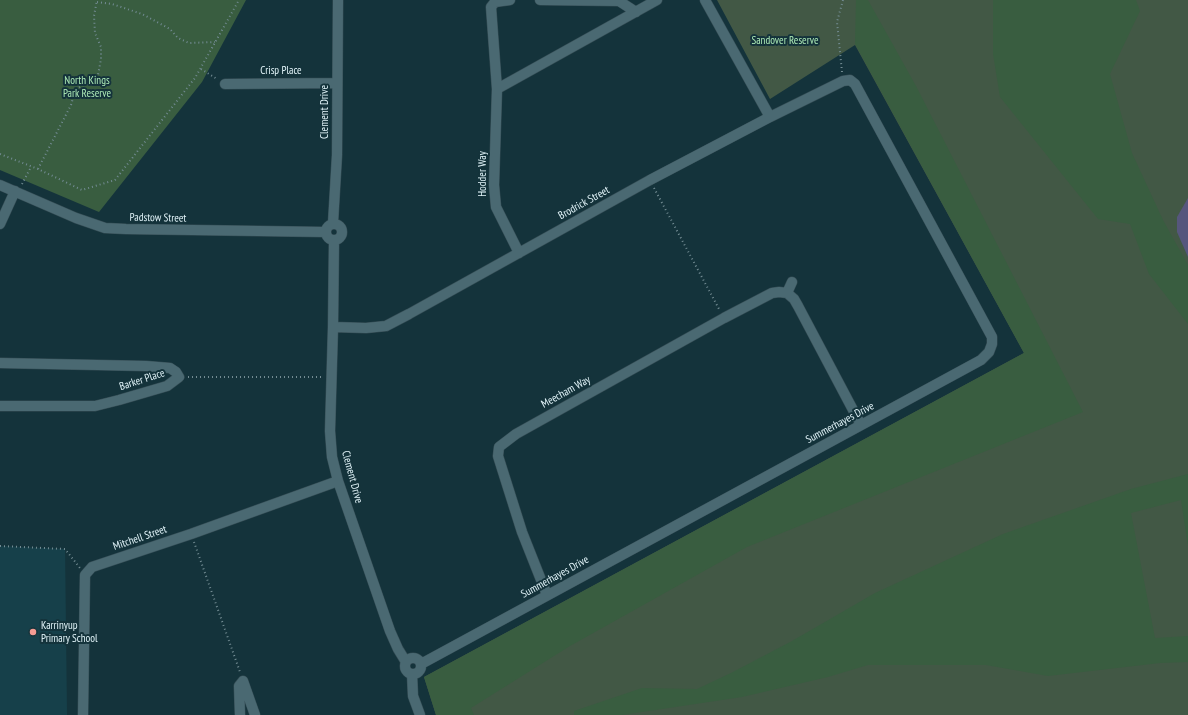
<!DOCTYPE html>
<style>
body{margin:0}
canvas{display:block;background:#14333b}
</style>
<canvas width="1188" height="715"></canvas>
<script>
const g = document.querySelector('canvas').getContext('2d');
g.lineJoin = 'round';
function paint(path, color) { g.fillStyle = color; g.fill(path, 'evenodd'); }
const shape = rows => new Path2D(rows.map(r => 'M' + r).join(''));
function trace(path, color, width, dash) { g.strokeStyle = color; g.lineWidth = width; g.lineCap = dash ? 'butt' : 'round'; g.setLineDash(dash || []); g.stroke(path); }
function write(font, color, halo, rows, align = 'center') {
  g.font = font + ' "PT Sans Narrow",sans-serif'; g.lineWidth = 4; g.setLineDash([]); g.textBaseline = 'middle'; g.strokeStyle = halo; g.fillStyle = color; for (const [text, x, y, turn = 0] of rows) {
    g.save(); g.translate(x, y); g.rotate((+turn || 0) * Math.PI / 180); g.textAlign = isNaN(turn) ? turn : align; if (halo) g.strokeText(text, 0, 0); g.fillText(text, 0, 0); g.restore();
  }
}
const built = shape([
 [0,546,65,549,67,715,0,715]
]);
const green = shape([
 [717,0,1188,0,1188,715,436,715,424,677,1024,353,855,45,770,99]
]);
const forest = shape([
 [0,0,246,0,202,82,99,212,0,170],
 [856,0,868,0,916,86,1083,412,747,547,570,646,471,708,474,715,436,715,424,677,1024,353,855,44],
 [993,0,1136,0,1140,11,1110,74,1132,153,1163,220,1188,265,1188,324,1149,274,1130,224,1098,219,1000,97,993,54],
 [1188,474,1188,546,1181,500,1131,513,1155,638,1188,636,1188,662,1160,663,1048,676,986,665,868,665,828,677,742,697,622,715,574,715,574,711,642,688,697,689,731,673,792,641,875,593,1003,534,1131,489]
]);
const water = shape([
 [1188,198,1188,257,1177,232,1177,217]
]);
const path = shape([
 [97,2,112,4,142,14,170,29,178,38,189,43,215,42],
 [201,69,217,79],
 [842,72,837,22,843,0],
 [0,154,38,169,82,190,115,180,195,78,239,0],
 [38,169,71,105,75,91,81,86,90,83,98,75,101,59,101,47,95,33,94,16,97,0],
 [22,184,31,167],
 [654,188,719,309],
 [188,377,322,377],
 [194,542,240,672],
 [0,546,65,549,80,568]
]);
const minor = shape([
 [510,0,495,2,491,7,497,89,494,185,496,207,519,253],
 [540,0,619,1,636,12],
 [705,0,770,117],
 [225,84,337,83],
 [497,89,657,0],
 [0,185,76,218,105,228,126,229,325,232],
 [333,223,337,155,338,0],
 '326 232a8 8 0 1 1 16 0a8 8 0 1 1-16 0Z',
 [0,224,15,191],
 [334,240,333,327,330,431,332,457,338,481,390,631,398,649,406,662],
 [787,293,792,282],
 [333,327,366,328,386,326,409,314,650,180,770,117,843,81,850,80,855,84,992,337,992,344,989,352,981,360,421,664],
 [0,363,146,366,170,368,176,372,179,377,167,386,119,400,95,406,0,406],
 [547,595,522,532,498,456,499,447,516,434,724,318,772,293,779,292,787,293,794,299,798,306,861,425],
 '405 666a8 8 0 1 1 16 0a8 8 0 1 1-16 0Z',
 [412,674,413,696,420,715],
 [243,681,255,715],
 [83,715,85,575,92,567,191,534,338,481],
 [240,715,239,686,243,681]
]);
const markers = [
 [33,632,4,"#f59c93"]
];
const parkNames = [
 ["Sandover Reserve",785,41],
 ["North Kings",87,81],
 ["Park Reserve",87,94]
];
const streetNames = [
 ["Crisp Place",281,71],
 ["Clement Drive",325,112,-90],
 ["Hodder Way",483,174,-90],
 ["Brodrick Street",584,203,-29],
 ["Padstow Street",158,218,1],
 ["Barker Place",142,380,-18],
 ["Meecham Way",566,392,-29],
 ["Summerhayes Drive",840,423,-28],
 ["Clement Drive",352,477,75],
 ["Mitchell Street",140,538,-19],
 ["Summerhayes Drive",555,577,-29]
];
const poiNames = [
 ["Karrinyup",41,626],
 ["Primary School",41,639]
];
paint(built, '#16404a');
paint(green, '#425845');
paint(forest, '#395d40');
paint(water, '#56567d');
trace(minor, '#364e56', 11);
trace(path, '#738c93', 2, [1, 3]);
trace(minor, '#4a6972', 10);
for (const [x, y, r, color] of markers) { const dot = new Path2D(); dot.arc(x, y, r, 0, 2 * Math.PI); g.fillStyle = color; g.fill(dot); trace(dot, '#14333b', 1.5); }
write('11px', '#adeab6', '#14333b', parkNames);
write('11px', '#e2f4f9', '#14333b', streetNames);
write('11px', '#e2f4f9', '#14333b', poiNames, 'left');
</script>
